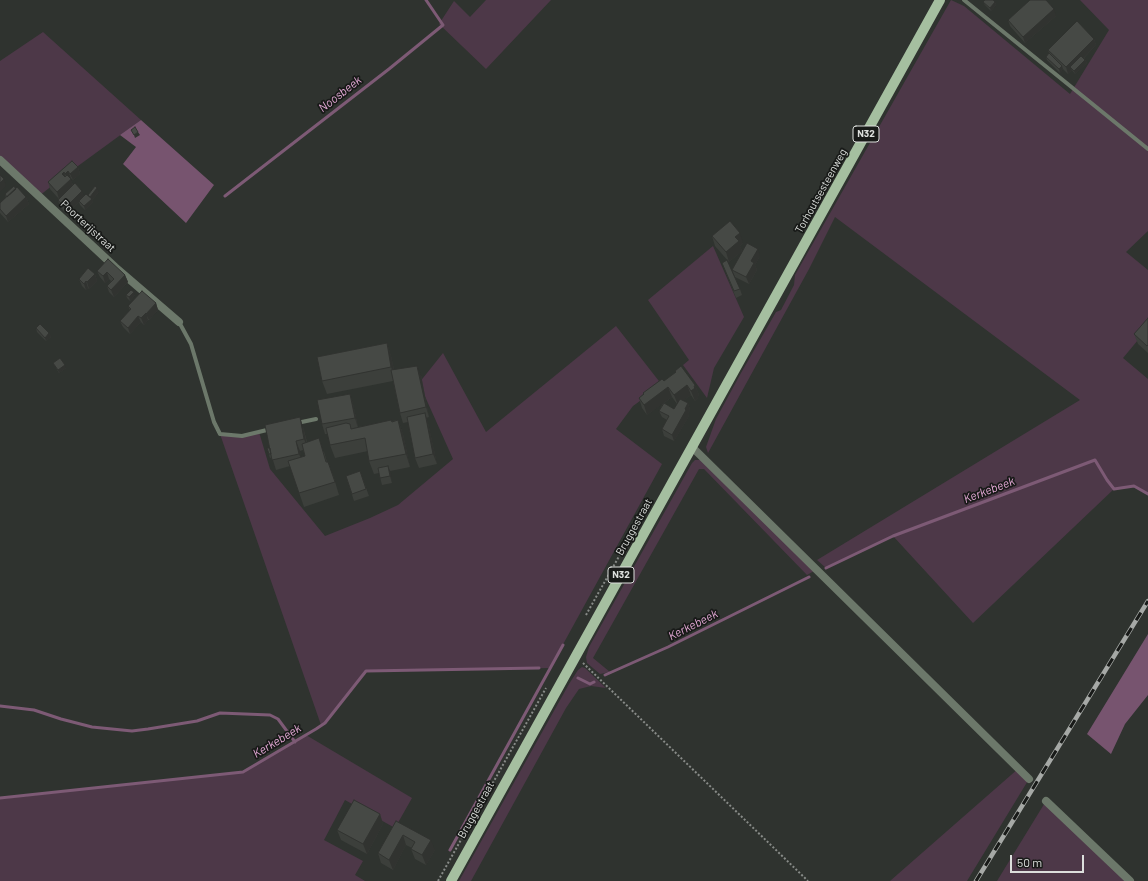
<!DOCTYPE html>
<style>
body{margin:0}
#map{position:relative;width:1148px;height:881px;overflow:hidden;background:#2f332f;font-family:Barlow,sans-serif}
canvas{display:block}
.scale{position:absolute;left:1010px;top:855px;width:74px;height:18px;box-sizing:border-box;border:2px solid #dcdfdc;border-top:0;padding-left:5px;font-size:12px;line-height:14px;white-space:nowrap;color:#dcdfdc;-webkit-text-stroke:3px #181a18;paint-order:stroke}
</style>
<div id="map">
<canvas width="1148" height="881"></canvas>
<div class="scale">50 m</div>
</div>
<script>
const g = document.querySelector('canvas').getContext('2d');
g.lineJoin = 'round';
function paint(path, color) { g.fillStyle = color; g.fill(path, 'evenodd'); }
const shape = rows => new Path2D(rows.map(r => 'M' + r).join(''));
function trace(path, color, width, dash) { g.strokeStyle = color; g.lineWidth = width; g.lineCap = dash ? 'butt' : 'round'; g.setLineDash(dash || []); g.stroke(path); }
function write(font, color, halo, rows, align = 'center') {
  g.font = font + ' Barlow,sans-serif'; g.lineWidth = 3.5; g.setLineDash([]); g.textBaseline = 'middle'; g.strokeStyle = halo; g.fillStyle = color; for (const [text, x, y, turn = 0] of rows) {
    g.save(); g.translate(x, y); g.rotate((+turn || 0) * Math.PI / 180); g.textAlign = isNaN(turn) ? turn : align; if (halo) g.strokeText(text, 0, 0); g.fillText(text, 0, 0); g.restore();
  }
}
const green = shape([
 [486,0,551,0,486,69,439,24,454,1,470,17],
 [951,0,964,6,1070,94,1109,30,1080,0,1148,0,1148,231,1126,252,1148,270,1148,328,1123,358,1148,379,1148,494,1134,486,1114,489,973,623,893,536,826,568,817,560,1080,400,835,217,809,269,708,453,706,447,716,419,741,373,776,312,781,310,794,285,795,275],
 [43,32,141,120,67,174,39,196,0,160,0,61],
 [713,246,744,317,714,368,707,398,683,365,689,360,648,300],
 [616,326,662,385,633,406,616,429,662,464,550,668,366,671,325,723,321,725,220,434,242,436,259,432,270,469,325,536,370,518,398,505,453,459,419,383,443,353,486,432],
 [695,460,701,460,814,571,807,575,704,469,699,469,593,658,610,672,600,674,587,663,586,657,589,647,692,463],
 [582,667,585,668,606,688,591,686,579,689,566,708,471,881,459,881,569,684,578,670],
 [306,735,412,798,395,828,345,800,324,840,363,861,355,875,365,881,0,881,0,799,243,772],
 [1019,768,1029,779,967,881,890,881],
 [1046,801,1130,881,997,881]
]);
const forest = shape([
 [141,120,214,185,186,223,123,164,136,147,120,135],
 [1148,634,1148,695,1125,724,1111,754,1087,734]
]);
const stream = shape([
 [225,196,389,69,443,25,426,0],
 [826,568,893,536,1095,460,1107,480,1114,489,1134,486,1148,494],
 [605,675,668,647,809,577],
 [578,678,590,684,594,682],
 [0,706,34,710,61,719,92,727,132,731,148,729,197,721,220,713,270,715,278,719,295,742],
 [0,798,243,772,316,729,325,723,366,671,539,668],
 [450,850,563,645]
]);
const path = shape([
 [586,615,635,528],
 [583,663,808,881],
 [438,881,546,688]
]);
const service = shape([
 [964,0,1148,149],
 [179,322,191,344,214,422,220,434,242,436,271,429],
 [297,423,316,419]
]);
const minor = shape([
 [0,160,115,267,179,322],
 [692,447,1029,779],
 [1046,801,1130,881]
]);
const primary = shape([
 [451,881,940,0]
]);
const rail = shape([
 [976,881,1148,601]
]);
const wall = shape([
 [983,2,995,2,996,5,991,11,985,5],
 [1056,16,1025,43,1010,26,1008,20],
 [1094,39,1096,45,1084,58,1087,63,1075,74,1072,70,1068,74,1063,69,1060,73,1047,60,1046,57,1049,53,1048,50],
 [72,161,78,167,80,174,73,180,71,178,70,178,73,185,84,196,89,196,88,195,99,192,92,200,93,202,85,210,80,205,79,202,67,214,60,207,58,200,59,199,50,189,48,182],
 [5,194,26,197,29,204,8,222,0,213,0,203,6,198],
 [712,236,743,243,740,246,742,251,729,262,715,246],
 [760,256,755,265,757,270,749,284,735,277,732,270],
 [722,263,740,289,742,295,736,298],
 [97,271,125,275,128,282,114,297,109,292,107,286,111,281,109,279,105,283,100,277],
 [95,274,97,281,89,289,88,288,86,290,82,286,79,279],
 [126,295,135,295,130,301,127,298],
 [156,303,158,310,149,320,148,320,144,325,141,322,130,334,123,327,120,321,130,310,128,306],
 [1148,318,1148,353,1138,344,1134,334],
 [36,328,49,333,51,337,46,341,37,332],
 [387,343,391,356,394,370,421,375,429,417,426,418,428,423,437,464,419,468,415,458,408,422,403,423,400,413,393,381,327,394,322,381],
 [53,363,66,368,59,373,55,366],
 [675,371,695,385,699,395,698,396,698,398,695,401,691,395,683,401,688,403,690,410,688,414,689,416,674,441,664,436,662,429,667,420,662,417,659,411,663,403,647,415,642,408,639,398,643,394,643,393,664,381,676,373],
 [672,397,677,404,674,409,664,403],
 [350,394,353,404,358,427,398,420,403,434,410,467,390,471,392,483,382,485,379,473,374,474,369,461,368,451,335,458,330,445,328,434,325,434,322,424],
 [303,427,307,442,324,452,327,462,333,475,339,495,304,507,290,466,276,470,272,457,270,458,267,448,270,448],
 [303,450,305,456,301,457,300,451],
 [360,471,369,496,354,501,346,476],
 [380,814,383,824,367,854,341,840,337,830],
 [396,821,435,850,426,865,415,859,411,849,412,848,406,845,393,870,381,863,378,853]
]);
const shadedWall = shape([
 [995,2,996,5,991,11,990,8],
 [1054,9,1056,16,1025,43,1023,37],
 [1094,39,1096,45,1073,69,1070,67,1072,70,1068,74,1066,67],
 [1085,60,1087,63,1075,74,1074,71],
 [1062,66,1063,69,1060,73,1059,69],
 [138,132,140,135,135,138,134,135],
 [78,167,80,174,73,180,70,174],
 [68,171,71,178,68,180,65,174],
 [64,172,66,179,62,174],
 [4,179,6,186,0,192,0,183],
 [71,179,73,186,59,199,57,192],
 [97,188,99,192,92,200,93,202,85,210,84,206,91,199,90,197],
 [82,191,85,197,79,201,79,202,67,214,65,208],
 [26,197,29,204,8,222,6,216],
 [740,233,743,243,740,246,742,251,729,262,726,252,735,237],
 [758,249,760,256,755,265,757,270,749,284,746,277,751,261],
 [107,272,109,279,105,283,103,276],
 [95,274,97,281,89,289,87,282],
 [125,275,128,282,114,297,111,290],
 [86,281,88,288,86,290,84,284],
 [134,292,135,295,130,301,129,297],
 [156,303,158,310,149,320,146,314],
 [146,313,148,320,144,325,141,318],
 [138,316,141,322,130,334,128,328],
 [49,333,51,337,46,341,45,338],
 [387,343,391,356,396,380,391,367],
 [65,365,66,368,59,373,58,370],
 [417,366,421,375,429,417,426,407],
 [687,385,691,395,678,405,674,395],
 [695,385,699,395,698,396,698,398,695,401,691,391,694,387],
 [668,387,672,397,647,415,644,405],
 [350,394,353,404,358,428,355,418],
 [688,403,690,410,688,414,689,416,674,441,672,435],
 [425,413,428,423,437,464,433,454],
 [300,417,303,427,308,449,304,439],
 [398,420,403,434,410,467,406,454],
 [296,441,300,451,303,464,299,454],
 [388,466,391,473,392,483,390,476],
 [380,814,383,824,367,854,363,844],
 [403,835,406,845,393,870,389,860],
 [431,840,435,850,426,865,422,855]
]);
const building = shape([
 [985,0,993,0,995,2,990,8,983,2,985,0],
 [1030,0,1046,0,1054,9,1023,37,1008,20,1030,0],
 [1077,21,1094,39,1066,67,1048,50,1077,21],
 [1049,53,1062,66,1059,69,1046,57,1049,53],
 [1081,56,1085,60,1074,71,1070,67,1081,56],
 [135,127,138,132,134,135,131,130,135,127],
 [72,161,78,167,70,174,68,171,65,174,64,172,62,174,65,177,67,175,71,179,57,192,48,182,72,161],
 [0,175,4,179,0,183,0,175],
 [75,183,82,191,65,208,58,200,75,183],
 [14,186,16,189,7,197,5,194,14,186],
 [95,186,97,188,90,197,88,195,95,186],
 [17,187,26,197,6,216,0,209,0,203,17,187],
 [86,194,92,199,84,206,79,201,86,194],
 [730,221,740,233,735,237,739,241,726,252,712,236,730,221],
 [747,243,758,249,751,261,754,263,746,277,732,270,747,243],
 [108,259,125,275,111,290,107,286,114,279,107,272,103,276,97,271,108,259],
 [727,260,740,289,734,291,722,263,727,260],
 [88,268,95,274,87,282,86,281,84,284,79,279,88,268],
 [131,290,134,292,129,297,126,295,131,290],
 [142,291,156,303,146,314,146,313,141,318,138,316,128,328,120,321,131,309,128,306,142,291],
 [1148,318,1148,345,1147,346,1134,334,1148,318],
 [40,324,49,333,45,338,36,328,40,324],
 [387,343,391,367,322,381,317,357,387,343],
 [60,358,65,365,58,370,53,363,60,358],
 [417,366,426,407,400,413,391,370,417,366],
 [681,366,695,385,694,387,695,388,691,391,687,385,674,395,668,387,644,405,639,398,644,394,643,393,662,379,664,381,676,372,675,371,681,366],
 [350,394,355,418,322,424,317,400,350,394],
 [680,399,688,403,685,409,686,410,672,435,662,429,669,416,659,411,664,403,674,409,680,399],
 [425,413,433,454,415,458,407,417,425,413],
 [300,417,304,439,296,441,299,454,272,460,265,425,300,417],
 [391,420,392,422,398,420,406,454,369,461,365,438,330,445,326,428,346,423,350,424,351,429,391,420],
 [319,438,326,462,328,462,335,482,299,493,288,461,305,456,302,444,319,438],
 [267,448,270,448,271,454,269,454,267,448],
 [388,466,390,476,380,478,378,468,388,466],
 [360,471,366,489,352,494,346,476,360,471],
 [354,800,380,814,363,844,337,830,354,800],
 [396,821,431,840,422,855,411,849,415,842,403,835,389,860,378,853,396,821]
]);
const shields = [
 [866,134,26],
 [621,575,26]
];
const shieldNames = [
 ["N32",866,134],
 ["N32",621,575]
];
const streetNames = [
 ["Torhoutsesteenweg",821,191,-61],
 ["Poorterijstraat",88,226,43],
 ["Bruggestraat",634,527,-61],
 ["Bruggestraat",476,810,-61]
];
const waterNames = [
 ["Noosbeek",340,94,-38],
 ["Kerkebeek",989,490,-21],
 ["Kerkebeek",693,625,-27],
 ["Kerkebeek",277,741,-31]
];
paint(green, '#4d3848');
paint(forest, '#77546f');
trace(stream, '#7d5a75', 3);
trace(path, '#888b88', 2, [2, 2]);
trace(service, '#6c786a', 4);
trace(minor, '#6c786a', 8);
trace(primary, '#a5bfa0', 10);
trace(rail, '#a6a9a6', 4.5);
trace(rail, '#181a18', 3, [9]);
paint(wall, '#3c3f3b');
paint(shadedWall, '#313330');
paint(building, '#464945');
trace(building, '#313330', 1);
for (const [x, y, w] of shields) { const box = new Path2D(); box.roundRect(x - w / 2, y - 8, w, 16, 3); g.fillStyle = '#181a18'; g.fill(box); trace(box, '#dcdfdc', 1); }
write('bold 10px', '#dcdfdc', null, shieldNames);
write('11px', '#dcdfdc', '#181a18', streetNames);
write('italic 12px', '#e3a8d5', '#181a18', waterNames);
</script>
